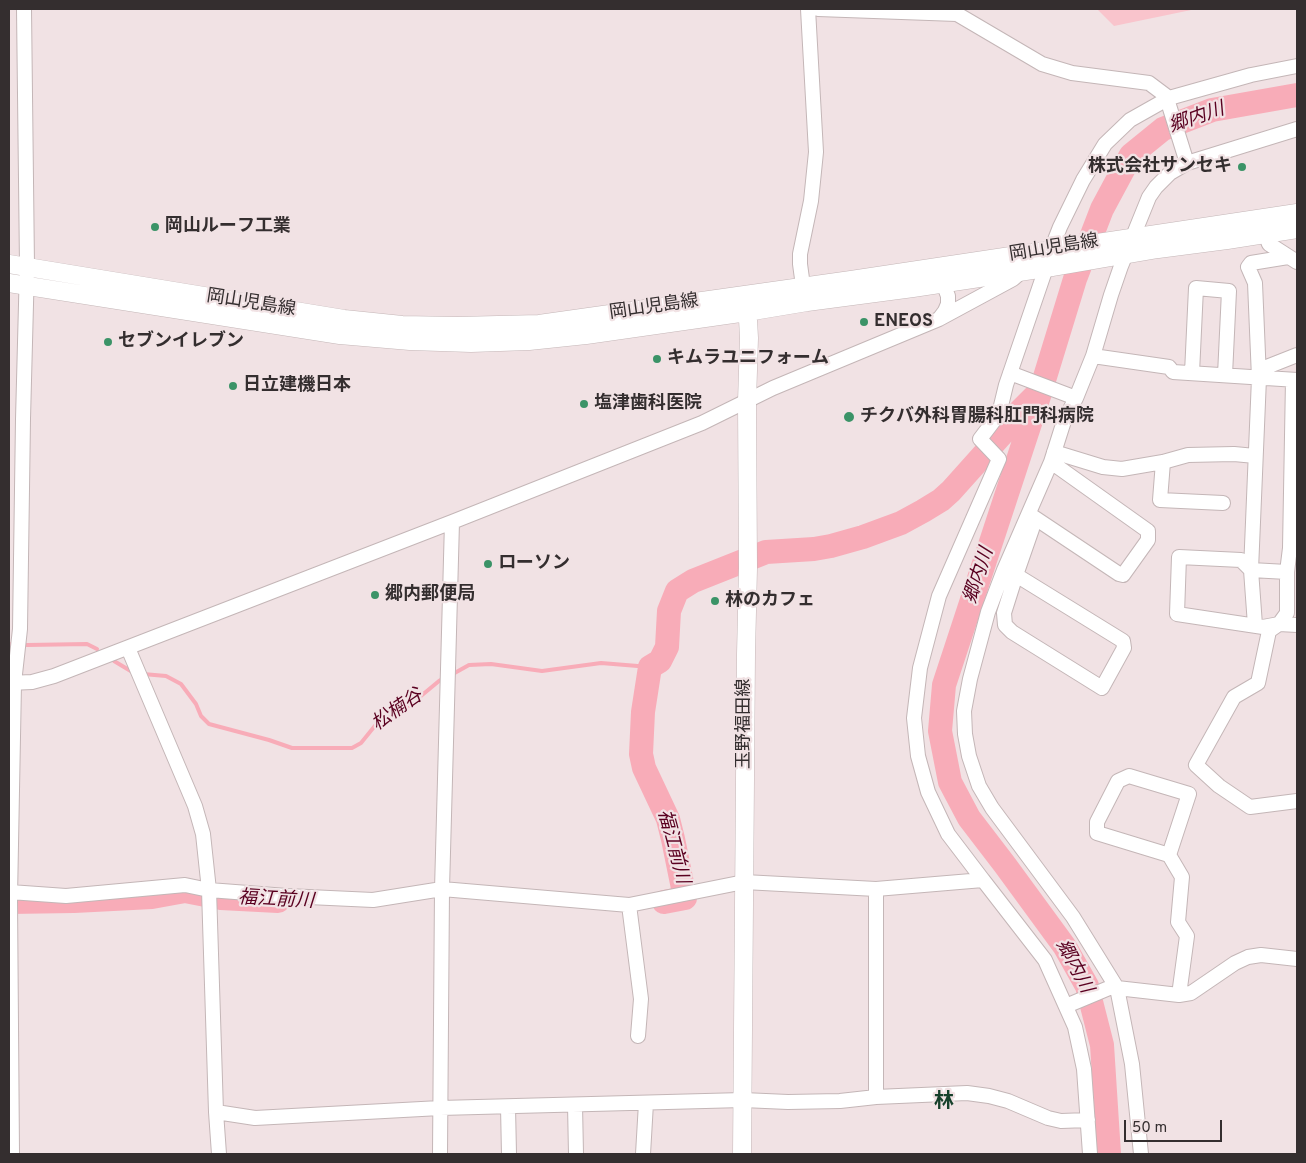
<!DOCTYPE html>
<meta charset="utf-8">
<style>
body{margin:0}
#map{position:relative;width:1306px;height:1163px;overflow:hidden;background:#f1e2e4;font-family:Overpass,sans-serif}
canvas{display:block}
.frame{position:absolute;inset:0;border:10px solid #342e2f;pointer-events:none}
.scale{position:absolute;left:1124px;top:1120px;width:98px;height:22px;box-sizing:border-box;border:2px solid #342e2f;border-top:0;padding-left:6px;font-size:15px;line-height:18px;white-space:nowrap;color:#342e2f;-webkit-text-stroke:4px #f1e2e4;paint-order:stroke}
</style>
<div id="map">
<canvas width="1306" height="1163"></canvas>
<div class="frame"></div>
<div class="scale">50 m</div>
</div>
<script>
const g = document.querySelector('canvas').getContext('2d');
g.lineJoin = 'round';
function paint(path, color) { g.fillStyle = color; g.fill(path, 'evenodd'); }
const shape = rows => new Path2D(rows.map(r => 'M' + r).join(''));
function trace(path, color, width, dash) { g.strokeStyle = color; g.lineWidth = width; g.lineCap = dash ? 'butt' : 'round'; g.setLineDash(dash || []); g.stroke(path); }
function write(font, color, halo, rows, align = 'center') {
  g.font = font + ' Overpass,"Noto Sans JP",sans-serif'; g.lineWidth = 4.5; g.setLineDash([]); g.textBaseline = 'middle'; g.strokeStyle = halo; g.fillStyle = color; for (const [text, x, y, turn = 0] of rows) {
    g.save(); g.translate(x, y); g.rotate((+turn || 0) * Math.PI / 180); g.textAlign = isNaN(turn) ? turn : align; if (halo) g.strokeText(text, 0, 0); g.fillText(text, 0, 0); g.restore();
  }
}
const green = shape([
 [1097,9,1196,9,1114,26]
]);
const stream = shape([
 [9,644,27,645,87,644,97,649],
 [114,661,134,673],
 [143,674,166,676,181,684,196,704,201,716,209,724,269,740,292,748,352,748,361,743,378,722,404,710,439,681,444,678],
 [451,675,469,665,491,664,542,671,601,663,650,667]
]);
const river = shape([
 [9,902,74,901,152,897,185,891,221,898,278,901],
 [664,902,685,898,673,839,668,819,644,768,641,754,643,712,650,667,660,661,667,647,669,611,677,591,693,581,766,552,814,549,831,546,863,537,901,523,923,511,941,500,951,491,1011,424,1017,414,1041,390],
 [1109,1154,1102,1045,1087,986,1065,947,1005,865,969,818,950,782,940,731,944,685,1041,390,1075,279,1102,209,1131,155,1163,129,1212,110,1297,95]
]);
const minor = shape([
 [818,9,957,14,1042,64,1072,73,1149,83,1169,98],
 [1169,98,1168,102,1187,163],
 [1265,234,1269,244,1297,262],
 [1051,250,1060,227,1083,180,1105,144,1130,120,1169,98,1251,75,1297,66],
 [803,286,800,264,800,254,811,201,816,152,808,9],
 [939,319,945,311,948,304,948,296,943,283],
 [1093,356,1169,367,1173,372,1297,380],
 [1259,370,1297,355],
 [1010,373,1076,398],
 [1192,373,1196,288,1229,291,1225,375],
 [1293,380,1290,548,1287,572,1287,613,1279,624,1269,631,1258,683,1234,697,1196,765,1219,786,1250,807,1297,801],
 [1054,452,1103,467,1122,469,1163,462,1188,455,1234,454,1255,456],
 [1163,462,1160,500,1223,503],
 [1029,514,1119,574,1123,575,1148,540,1148,531,1051,462],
 [1004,570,1016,575,1123,641,1124,648,1102,688,1012,632,1005,625,1004,613,1016,575,1032,529],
 [1287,572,1251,570,1241,560,1179,557,1177,614,1263,627,1279,624,1297,625],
 [1255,625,1251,570,1259,378,1255,283,1248,267,1251,263,1288,257],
 [128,648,195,806,203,834,209,890,216,1112,219,1154],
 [9,683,32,682,54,676,452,522,702,423,773,388,939,319,1013,279,1021,272],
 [1169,855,1189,794,1129,776,1118,781,1097,822,1097,833,1169,855,1182,877,1178,922,1187,936,1179,995],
 [983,880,948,834,928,792,918,756,914,718,920,668,939,596,999,459,980,439,999,414,1006,385,1046,268],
 [10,892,66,896,185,885,209,890,287,896,373,900,442,889,629,905,744,882,876,889,983,880,1045,960,1075,1027,1084,1069,1090,1154],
 [629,905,641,999,638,1036],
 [1066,1006,1109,988,1117,988,1179,995,1191,993,1235,963,1248,957,1261,955,1297,959],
 [876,1097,876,889],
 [575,1105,576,1154],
 [508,1107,509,1154],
 [216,1112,255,1118,440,1108,743,1100,788,1102,840,1101,876,1097,967,1093,989,1096,1008,1101,1048,1118,1061,1121,1088,1120],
 [12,1154,10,898,14,683,20,629,23,419,27,266,24,9],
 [440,1154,442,889,452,522],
 [643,1154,646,1103],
 [1141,1154,1132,1064,1117,988,1073,917,992,808,979,786,969,756,965,734,964,711,970,679,988,612,1004,570,1051,462,1064,421,1076,398,1093,356,1111,295,1121,266,1149,197,1156,187,1170,173,1187,163,1297,129]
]);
const major = shape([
 [9,264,344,319,402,325,457,326,539,324,851,280,1297,213],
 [9,283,340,335,410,341,471,343,529,341,586,335,747,312,807,302,913,288,1052,267,1158,249,1227,240,1297,229],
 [742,1154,746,654,748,568,747,402,749,338,747,300]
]);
const markers = [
 [1242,167,5,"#3b9367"],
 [155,227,5,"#3b9367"],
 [864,322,5,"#3b9367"],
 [108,342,5,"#3b9367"],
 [657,359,5,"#3b9367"],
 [233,386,5,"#3b9367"],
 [584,404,5,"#3b9367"],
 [849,417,6,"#3b9367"],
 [488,564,5,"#3b9367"],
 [375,595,5,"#3b9367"],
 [715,601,5,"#3b9367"]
];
const poiNames = [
 ["株式会社サンセキ",1232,167,"right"],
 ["岡山ルーフ工業",165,227],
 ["ENEOS",874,322],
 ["セブンイレブン",118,342],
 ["キムラユニフォーム",667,359],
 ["日立建機日本",243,386],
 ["塩津歯科医院",594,404],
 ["チクバ外科胃腸科肛門科病院",860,417],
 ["ローソン",498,564],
 ["郷内郵便局",385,595],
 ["林のカフェ",725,601]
];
const streetNames = [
 ["岡山児島線",1054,249,-9],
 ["岡山児島線",251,304,9],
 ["岡山児島線",654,308,-8],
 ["玉野福田線",745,724,-90]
];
const waterNames = [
 ["郷内川",1197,119,-19],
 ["郷内川",980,576,-72],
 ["松楠谷",398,711,-35],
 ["福江前川",672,847,75],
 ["福江前川",276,901,3],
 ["郷内川",1073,967,62]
];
const quarterNames = [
 ["林",944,1103]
];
paint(green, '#f9c4cc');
trace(stream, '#f8acb8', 4);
trace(river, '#f8acb8', 24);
trace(minor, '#c4b6b7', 16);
trace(major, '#c4b6b7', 19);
trace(minor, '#fff', 14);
trace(major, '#fff', 18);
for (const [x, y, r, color] of markers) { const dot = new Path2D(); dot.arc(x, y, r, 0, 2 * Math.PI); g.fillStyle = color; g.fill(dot); trace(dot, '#f1e2e4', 2); }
write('bold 18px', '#342e2f', '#f1e2e4', poiNames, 'left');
write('18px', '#342e2f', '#f1e2e4', streetNames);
write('italic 19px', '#5a0020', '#f1e2e4', waterNames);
write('bold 20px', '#16402b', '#f1e2e4', quarterNames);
</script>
